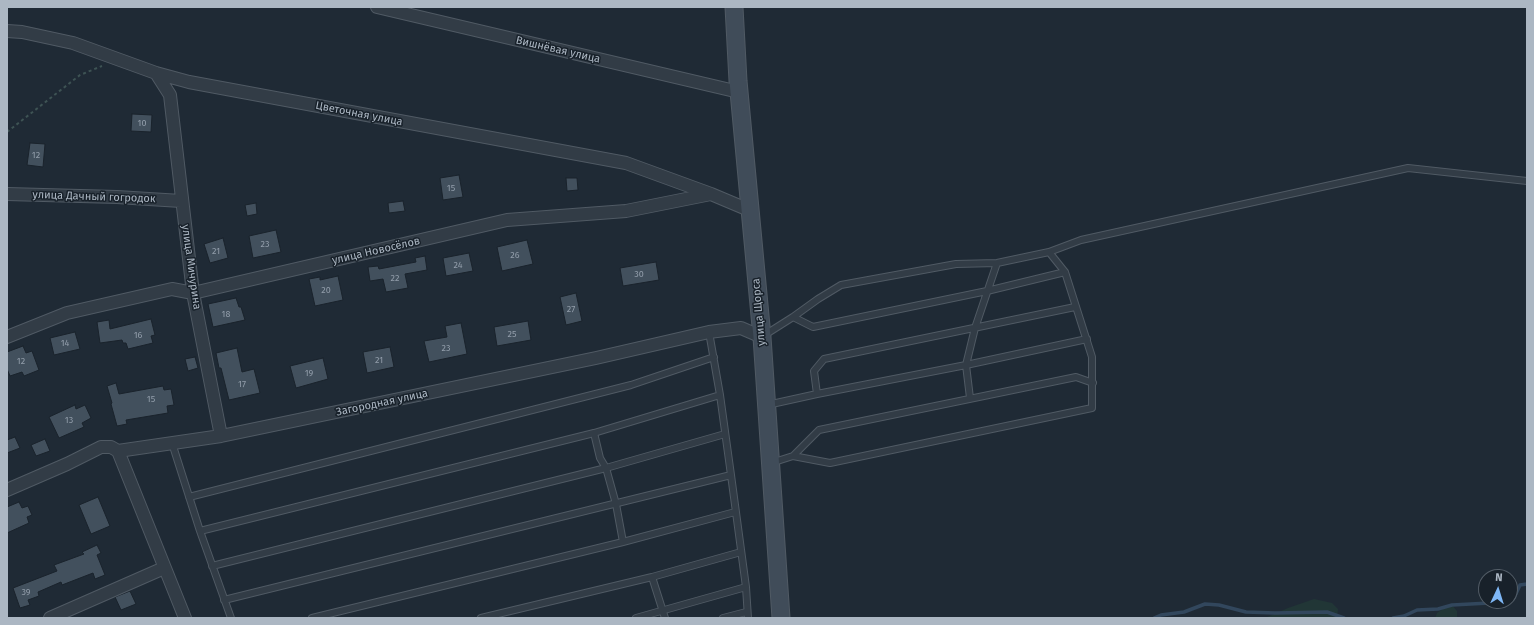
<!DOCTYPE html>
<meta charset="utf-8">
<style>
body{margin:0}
#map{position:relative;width:1534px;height:625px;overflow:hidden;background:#1f2a35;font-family:"Fira Sans",sans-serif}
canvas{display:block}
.frame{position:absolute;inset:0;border:8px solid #acb7c3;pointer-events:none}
.north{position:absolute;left:1478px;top:569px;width:40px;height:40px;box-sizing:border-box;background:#18212a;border:1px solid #535d67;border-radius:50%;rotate:4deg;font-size:11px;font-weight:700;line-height:16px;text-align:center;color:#acb7c3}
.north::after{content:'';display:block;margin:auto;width:14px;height:18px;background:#7eb7f6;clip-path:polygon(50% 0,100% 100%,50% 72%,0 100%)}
</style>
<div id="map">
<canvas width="1534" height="625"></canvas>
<div class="frame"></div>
<div class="north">N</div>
</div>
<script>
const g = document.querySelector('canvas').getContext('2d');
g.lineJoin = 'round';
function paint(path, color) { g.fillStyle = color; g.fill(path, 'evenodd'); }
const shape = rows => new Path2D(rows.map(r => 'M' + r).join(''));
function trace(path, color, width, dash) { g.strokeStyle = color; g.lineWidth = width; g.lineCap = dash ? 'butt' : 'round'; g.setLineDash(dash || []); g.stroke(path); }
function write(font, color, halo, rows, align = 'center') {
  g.font = font + ' "Fira Sans",sans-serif'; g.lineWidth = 3; g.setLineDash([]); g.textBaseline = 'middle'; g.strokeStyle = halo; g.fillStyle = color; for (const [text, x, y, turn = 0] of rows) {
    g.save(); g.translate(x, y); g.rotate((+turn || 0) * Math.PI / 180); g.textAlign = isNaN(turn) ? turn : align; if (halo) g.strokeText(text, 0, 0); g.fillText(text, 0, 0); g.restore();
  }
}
const green = shape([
 [1314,599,1332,603,1338,609,1337,618,1265,618,1288,608],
 [1452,605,1457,611,1457,618,1435,618,1437,613,1444,608]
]);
const stream = shape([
 [1510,601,1514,598,1520,585,1527,584],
 [1154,618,1161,615,1184,612,1205,604,1219,605,1246,612,1275,613,1327,612,1344,618],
 [1393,618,1404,616,1417,610,1438,609,1452,605,1508,602,1510,601]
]);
const building = shape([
 [132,114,152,115,151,132,131,131,132,114],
 [30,143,45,144,43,167,27,165,30,143],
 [459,175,463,197,443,200,440,178,459,175],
 [566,178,577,178,578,190,567,191,566,178],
 [403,201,405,211,389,213,388,203,403,201],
 [256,203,257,214,247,216,245,205,256,203],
 [276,230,281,252,253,258,249,236,276,230],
 [223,238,228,258,210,263,204,244,223,238],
 [527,240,533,264,502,271,497,247,527,240],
 [469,253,473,271,446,276,443,258,469,253],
 [425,256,427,270,405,274,408,288,386,292,383,279,370,281,368,267,378,266,379,269,416,262,415,258,425,256],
 [656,262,659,280,623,286,620,268,656,262],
 [338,276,343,300,315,306,309,279,320,277,320,280,338,276],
 [576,293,582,321,566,325,560,297,576,293],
 [236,298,239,307,241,307,245,320,213,327,208,304,236,298],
 [151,319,155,335,151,336,153,343,128,349,126,343,123,343,122,340,100,343,97,322,109,320,110,329,151,319],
 [528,321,531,340,497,346,494,327,528,321],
 [461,323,467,354,429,362,424,341,447,337,445,326,461,323],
 [75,332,80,349,54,355,50,338,75,332],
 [23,346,26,353,32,351,39,370,24,376,22,372,10,376,7,369,7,352,23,346],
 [390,347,394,367,367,373,363,352,390,347],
 [237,348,242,372,254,369,260,393,229,400,221,368,219,368,216,353,237,348],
 [195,357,198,368,188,371,185,359,195,357],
 [323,358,328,379,296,388,290,366,323,358],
 [116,383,119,394,163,386,164,390,171,389,174,405,167,406,168,413,126,420,127,424,117,426,111,404,112,403,107,386,116,383],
 [75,405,76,409,85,405,91,418,82,423,84,427,59,438,49,417,75,405],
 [15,437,20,448,7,453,7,440,15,437],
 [45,439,50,451,36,456,31,445,45,439],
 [98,497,110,526,91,534,79,505,98,497],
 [19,502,22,508,28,506,32,515,27,517,29,523,7,533,7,507,19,502],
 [97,545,101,553,97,555,105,575,95,579,93,573,62,585,61,582,38,592,39,596,28,600,30,605,20,608,13,588,57,571,54,565,84,554,82,552,97,545],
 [130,591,136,604,121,610,115,597,130,591]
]);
const path = shape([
 [7,132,80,75,102,66]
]);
const lane = shape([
 [1049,252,1081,240,1408,168,1527,181],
 [709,332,720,395,731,475,746,587,748,618],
 [763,336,793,317,813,327,987,291,1065,272],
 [817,394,814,371,824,359,1075,307],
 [970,398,966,365,975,328,997,263],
 [767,405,817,394,966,365,1087,339],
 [594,433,600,458,606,468,616,504,623,542],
 [172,443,200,531,231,618],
 [793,456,819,430,1076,377,1093,383],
 [771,463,793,456,830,463,1092,408,1092,357,1065,272,1049,252,997,263,956,264,841,285,818,299,793,317],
 [189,497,631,385,714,357],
 [200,531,594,433,720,395],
 [212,566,606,468,725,434],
 [224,600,731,475],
 [312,618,623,542,735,512],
 [481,618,652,577],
 [636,618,746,587],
 [665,618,652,577,741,552],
 [723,618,746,612]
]);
const street = shape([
 [377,7,739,92],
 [7,31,22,32,73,43,156,73,189,82,626,163,711,194],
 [156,73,170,95,193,293,221,436],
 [7,194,117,197,181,201],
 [7,337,67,313,172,289,193,293,507,220,626,211,711,194,749,210],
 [118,451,185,618],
 [7,490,67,464,101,447,111,447,118,451,221,436,596,358,709,332,741,328,762,337],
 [50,618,164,568]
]);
const secondary = shape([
 [734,7,738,81,762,337,781,618]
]);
const numberNames = [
 ["10",142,123],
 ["12",36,155],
 ["15",451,188],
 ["23",265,244],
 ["21",216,251],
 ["26",515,255],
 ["24",458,265],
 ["30",639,274],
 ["22",395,278],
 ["20",326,290],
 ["27",571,309],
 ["18",226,314],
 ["25",512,334],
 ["16",138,335],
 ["14",65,343],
 ["23",446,348],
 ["21",379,360],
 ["12",21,361],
 ["19",309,373],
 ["17",242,384],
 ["15",151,399],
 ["13",69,420],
 ["39",26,592]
];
const streetNames = [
 ["Вишнёвая улица",558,50,13],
 ["Цветочная улица",359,114,11],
 ["улица Дачный гогродок",94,197,2],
 ["улица Новосёлов",376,251,-13],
 ["улица Мичурина",191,267,82],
 ["улица Щорса",759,312,-95],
 ["Загородная улица",382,403,-12]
];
paint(green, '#213636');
trace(stream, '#32475d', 3.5);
paint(building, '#42505d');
trace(building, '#1a232c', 1);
trace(lane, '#505a64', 8);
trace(street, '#505a64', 14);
trace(secondary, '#505a64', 19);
trace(path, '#3e5354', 2, [3, 3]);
trace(lane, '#323c46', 6);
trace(street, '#323c46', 12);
trace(secondary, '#404c59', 17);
write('9px', '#929daa', null, numberNames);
write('11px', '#acb7c3', '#18212a', streetNames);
</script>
